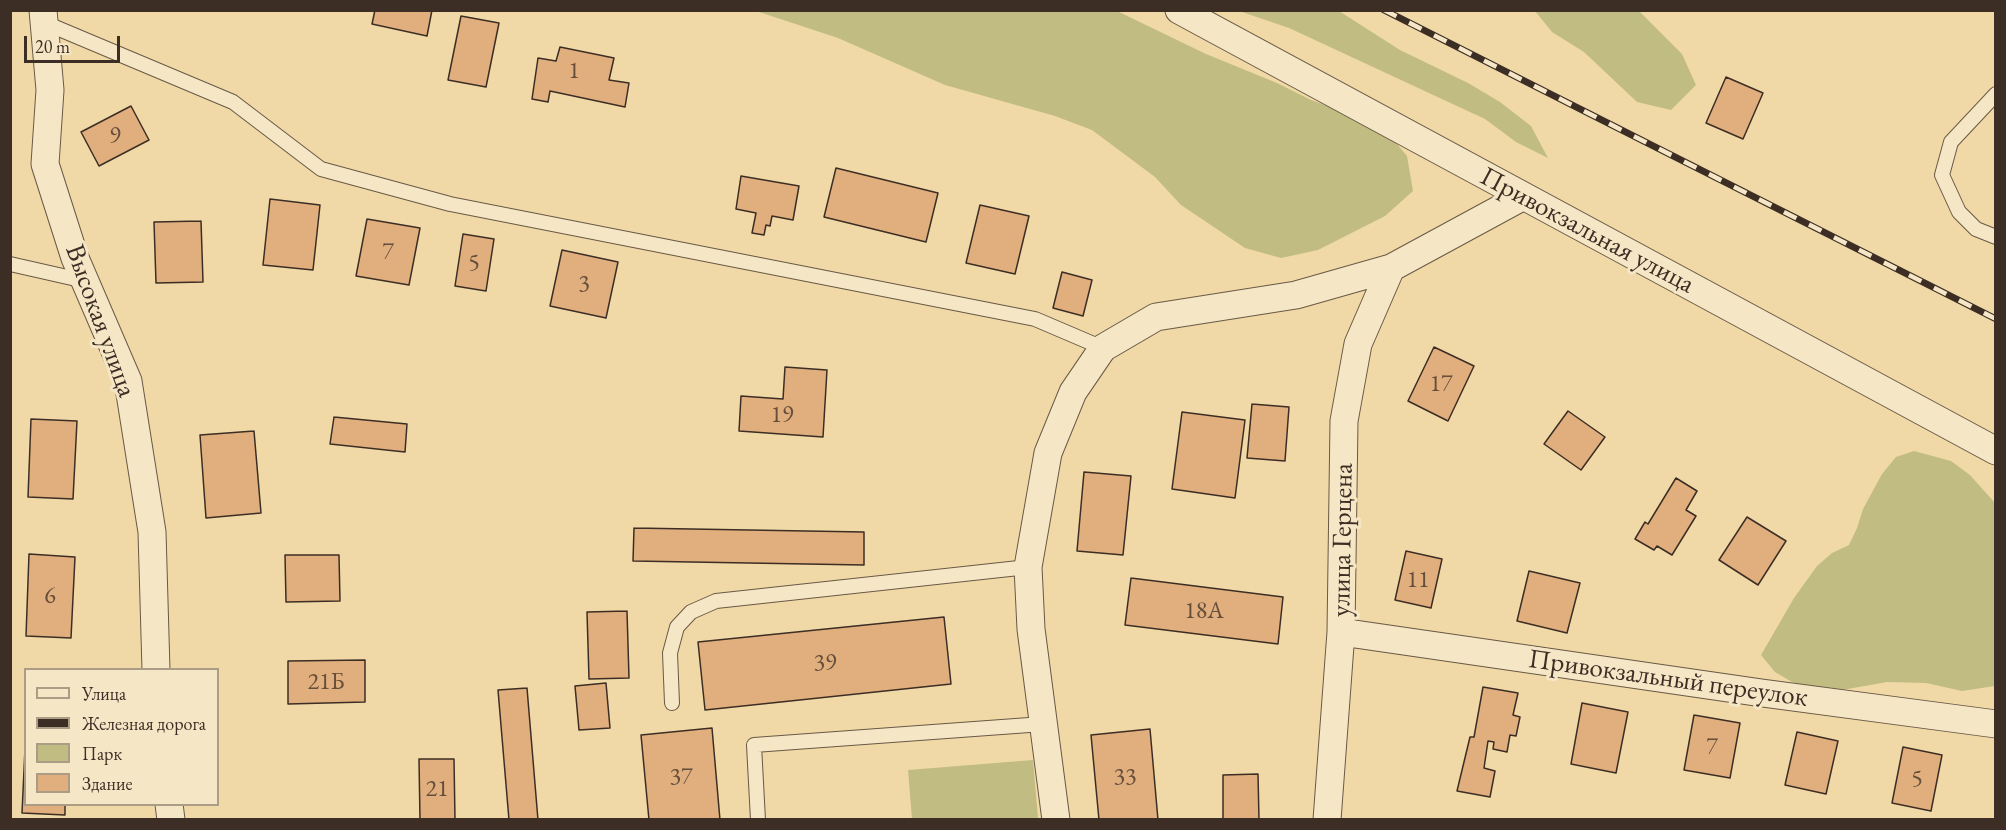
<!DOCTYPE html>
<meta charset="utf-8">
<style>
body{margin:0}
#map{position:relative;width:2006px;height:830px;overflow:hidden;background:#f0d9a7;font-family:"EB Garamond",serif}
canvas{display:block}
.frame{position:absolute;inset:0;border:12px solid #3c2e24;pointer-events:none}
.legend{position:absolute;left:24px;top:668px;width:195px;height:138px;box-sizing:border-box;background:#f5e6c6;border:2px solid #ab9c85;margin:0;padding:8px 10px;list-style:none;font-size:18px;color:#3c2e24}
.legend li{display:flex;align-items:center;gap:12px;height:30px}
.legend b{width:30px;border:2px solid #ab9c85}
.scale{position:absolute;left:24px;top:36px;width:96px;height:27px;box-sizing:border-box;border:3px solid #3c2e24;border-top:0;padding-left:8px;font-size:18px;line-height:21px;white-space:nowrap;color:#3c2e24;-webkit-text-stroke:4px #f5e6c6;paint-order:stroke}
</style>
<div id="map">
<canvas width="2006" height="830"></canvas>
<div class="frame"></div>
<ul class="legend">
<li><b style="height:8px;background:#f5e6c6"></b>Улица</li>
<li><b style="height:8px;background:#3c2e24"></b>Железная дорога</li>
<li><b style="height:16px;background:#c1bd82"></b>Парк</li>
<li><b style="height:16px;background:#e1ae7e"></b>Здание</li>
</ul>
<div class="scale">20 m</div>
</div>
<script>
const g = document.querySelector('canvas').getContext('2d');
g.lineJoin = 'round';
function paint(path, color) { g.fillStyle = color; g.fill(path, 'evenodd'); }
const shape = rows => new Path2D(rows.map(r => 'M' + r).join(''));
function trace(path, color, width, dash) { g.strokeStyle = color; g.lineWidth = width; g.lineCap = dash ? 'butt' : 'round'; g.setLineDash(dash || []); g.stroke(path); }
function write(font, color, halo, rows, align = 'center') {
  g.font = font + ' "EB Garamond",serif'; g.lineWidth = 6; g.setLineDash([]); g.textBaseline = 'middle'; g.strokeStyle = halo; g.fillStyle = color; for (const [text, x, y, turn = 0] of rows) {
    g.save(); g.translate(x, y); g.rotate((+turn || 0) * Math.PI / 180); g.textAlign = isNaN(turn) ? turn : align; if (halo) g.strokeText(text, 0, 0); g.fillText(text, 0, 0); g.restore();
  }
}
const green = shape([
 [756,11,1117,11,1206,54,1277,83,1311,100,1381,125,1407,156,1413,191,1385,216,1318,250,1281,258,1245,248,1181,205,1155,177,1092,130,1055,116,945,85,838,38],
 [1239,11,1339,11,1400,50,1468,83,1500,102,1531,126,1548,158,1516,142,1485,119,1289,28],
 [1535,11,1639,11,1682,54,1696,85,1671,110,1637,102,1584,52,1552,32],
 [1914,451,1951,461,1970,475,1995,503,1995,686,1962,691,1926,683,1887,682,1848,689,1829,690,1810,688,1792,682,1775,672,1761,655,1794,598,1817,566,1832,553,1849,545,1857,528,1863,509,1882,474,1896,457],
 [1033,760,1038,819,912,819,908,770]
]);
const building = shape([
 [375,10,432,10,427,36,372,24,375,10],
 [461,16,499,23,486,87,448,80,461,16],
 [560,47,614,58,609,80,629,83,625,107,550,91,548,102,532,99,538,58,556,61,560,47],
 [1726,77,1763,93,1743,139,1706,123,1726,77],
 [131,106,149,140,99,166,81,132,131,106],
 [836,168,938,193,926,242,824,217,836,168],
 [741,176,799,186,793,220,772,216,770,226,766,225,764,235,752,233,756,213,736,209,741,176],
 [270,199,320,205,313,270,263,265,270,199],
 [980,205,1029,216,1015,274,966,263,980,205],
 [367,219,420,228,409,285,356,276,367,219],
 [201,221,203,282,156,283,154,222,201,221],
 [463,234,494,239,486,291,455,286,463,234],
 [562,250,618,262,606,318,550,306,562,250],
 [1062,272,1092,280,1083,316,1053,308,1062,272],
 [1434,347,1474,366,1448,421,1408,401,1434,347],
 [785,367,827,370,823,437,739,431,741,396,783,399,785,367],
 [1252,404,1289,407,1285,461,1247,458,1252,404],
 [1568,411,1605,437,1581,470,1544,444,1568,411],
 [1182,412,1245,420,1235,498,1172,489,1182,412],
 [334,417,407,424,405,452,330,444,334,417],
 [31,419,77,421,73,499,28,497,31,419],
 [254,431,261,513,206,518,200,435,254,431],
 [1084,472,1131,476,1123,555,1077,551,1084,472],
 [1676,478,1697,491,1686,510,1696,516,1672,555,1657,546,1654,550,1635,539,1645,522,1648,524,1676,478],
 [1747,517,1786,541,1758,585,1719,560,1747,517],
 [634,528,864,532,864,565,633,561,634,528],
 [1406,551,1442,559,1431,608,1395,600,1406,551],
 [29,554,75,557,71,638,26,636,29,554],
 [285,555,339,555,340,601,286,602,285,555],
 [1529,571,1580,583,1567,633,1517,621,1529,571],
 [1131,578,1283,597,1278,644,1125,625,1131,578],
 [627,611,629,678,589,679,587,612,627,611],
 [944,617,951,684,705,710,698,642,944,617],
 [365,660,365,702,288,704,288,661,365,660],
 [606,683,610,728,579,730,575,686,606,683],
 [1483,687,1518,693,1513,715,1520,717,1516,736,1510,735,1507,752,1493,749,1494,742,1488,741,1484,768,1495,771,1490,797,1457,791,1470,737,1474,737,1483,687],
 [527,688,538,820,509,820,498,690,527,688],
 [1582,703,1628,712,1616,773,1571,764,1582,703],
 [1694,715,1740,723,1730,778,1684,770,1694,715],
 [26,727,26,804,65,804,65,815,22,813,26,727],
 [712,728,720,820,649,820,641,735,712,728],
 [1150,729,1158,820,1099,820,1091,735,1150,729],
 [1797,732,1838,741,1826,794,1785,785,1797,732],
 [1903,747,1942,755,1931,811,1892,803,1903,747],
 [419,759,454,759,455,820,420,820,419,759],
 [1258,774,1259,820,1223,820,1223,775,1258,774]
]);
const service = shape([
 [45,23,233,102,321,169,450,204,1035,319,1103,348],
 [1996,94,1951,142,1942,175,1959,212,1976,229,1996,237],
 [10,264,85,281],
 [672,703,670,653,677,627,691,612,716,601,1028,567],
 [758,820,754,745,1043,724]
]);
const minor = shape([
 [43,10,50,90,45,164,75,258,128,381,152,532,156,670],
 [1179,10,1996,451],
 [1341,632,1762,693,1996,724],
 [169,804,171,820],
 [1056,820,1031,629,1028,567,1048,453,1073,392,1103,348,1156,317,1296,295,1391,268,1522,197],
 [1327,820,1341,632,1344,421,1358,344,1391,268]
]);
const rail = shape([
 [1384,10,1996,319]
]);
const numberNames = [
 ["1",574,71],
 ["9",115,136],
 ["7",388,252],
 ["5",474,263],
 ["3",584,284],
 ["17",1441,384],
 ["19",782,415],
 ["11",1418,580],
 ["6",50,596],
 ["18А",1204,611],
 ["39",825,663],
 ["21Б",326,682],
 ["7",1712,747],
 ["37",681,777],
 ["33",1125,777],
 ["5",1917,779],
 ["21",437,789]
];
const streetNames = [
 ["Привокзальная улица",1587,231,28],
 ["Высокая улица",100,321,70],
 ["улица Герцена",1343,540,-89],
 ["Привокзальный переулок",1668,679,8]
];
paint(green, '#c1bd82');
paint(building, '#e1ae7e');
trace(building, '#3c2e24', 1.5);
trace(service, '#695945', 16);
trace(minor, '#695945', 29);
trace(service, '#f5e6c6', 14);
trace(minor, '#f5e6c6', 27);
trace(rail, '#3c2e24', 7);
trace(rail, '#f5e6c6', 4.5, [14]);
write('24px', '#654e3a', null, numberNames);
write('27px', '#3c2e24', '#f5e6c6', streetNames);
</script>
